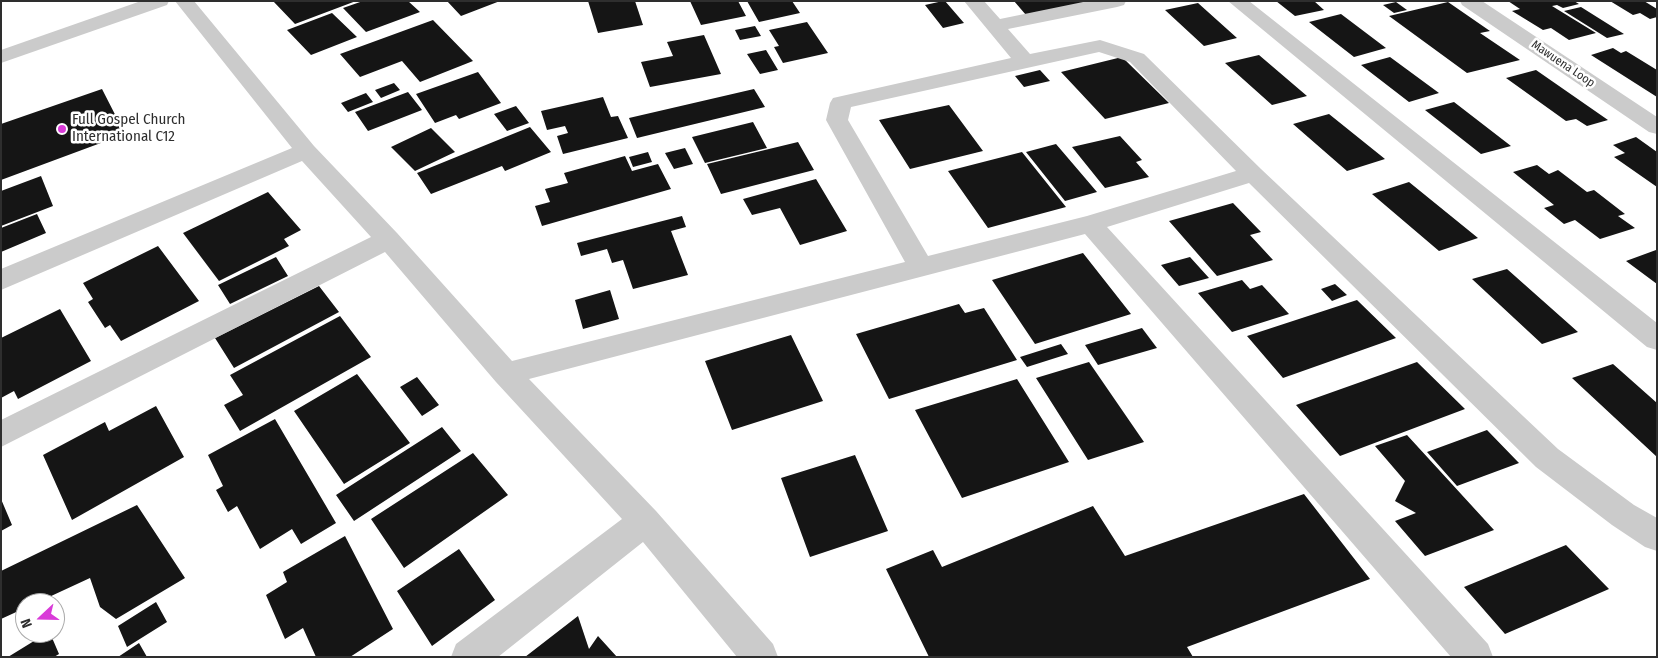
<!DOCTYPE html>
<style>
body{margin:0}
#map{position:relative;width:1658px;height:658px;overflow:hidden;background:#fff;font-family:"Fira Sans Condensed",sans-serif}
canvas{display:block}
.frame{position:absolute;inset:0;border:2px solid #2e2e2e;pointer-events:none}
.north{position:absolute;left:15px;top:593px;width:50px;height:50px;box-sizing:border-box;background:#fff;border:1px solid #ababab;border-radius:50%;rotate:249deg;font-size:14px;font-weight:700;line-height:20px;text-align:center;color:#2e2e2e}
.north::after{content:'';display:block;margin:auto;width:18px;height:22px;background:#d93bd8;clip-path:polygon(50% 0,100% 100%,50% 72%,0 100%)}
</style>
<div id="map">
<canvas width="1658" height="658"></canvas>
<div class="frame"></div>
<div class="north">N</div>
</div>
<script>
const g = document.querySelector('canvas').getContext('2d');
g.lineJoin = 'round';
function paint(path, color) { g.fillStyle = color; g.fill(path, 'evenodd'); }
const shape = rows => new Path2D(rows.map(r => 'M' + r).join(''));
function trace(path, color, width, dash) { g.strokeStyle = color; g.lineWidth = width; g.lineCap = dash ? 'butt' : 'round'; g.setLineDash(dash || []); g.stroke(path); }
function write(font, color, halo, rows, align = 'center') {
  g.font = font + ' "Fira Sans Condensed",sans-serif'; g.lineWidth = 5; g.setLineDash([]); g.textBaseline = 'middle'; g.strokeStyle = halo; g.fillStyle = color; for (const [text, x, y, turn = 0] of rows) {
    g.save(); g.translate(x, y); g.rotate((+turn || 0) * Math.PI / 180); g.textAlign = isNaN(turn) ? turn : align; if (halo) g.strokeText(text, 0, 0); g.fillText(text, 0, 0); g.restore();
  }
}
const building = shape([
 [273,1,356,1,295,24],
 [363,1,408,1,420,12,366,32,343,8],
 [447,1,500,1,461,16],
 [588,1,635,1,643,25,598,33],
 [690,1,738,1,746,16,701,25],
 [747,1,792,1,800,13,759,22],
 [943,1,945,1,964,23,943,28,925,5],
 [1014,1,1083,1,1085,3,1026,15],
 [1276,1,1314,1,1324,10,1295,16],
 [1508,1,1574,1,1579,4,1563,8,1557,5,1552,6,1596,33,1569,40,1551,28,1543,30,1512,11,1520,9],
 [1610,1,1644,1,1657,9,1657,17,1650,19,1640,13,1633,15],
 [1396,2,1407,10,1394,13,1383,5],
 [1448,2,1490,31,1480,33,1520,60,1467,73,1389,16],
 [1198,3,1237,38,1204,46,1165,10],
 [1581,7,1624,34,1607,38,1564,11],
 [332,13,357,37,311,55,287,30],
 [1341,14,1386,48,1354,57,1309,22],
 [433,20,473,61,420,82,402,61,360,77,340,54],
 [807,22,828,53,783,63,774,47,779,46,769,30],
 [755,26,761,36,740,40,735,30],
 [704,35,721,74,650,87,641,62,673,56,667,42],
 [1613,48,1621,53,1626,51,1657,70,1657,97,1591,55],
 [766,50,778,70,760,74,747,54],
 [1259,55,1307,96,1272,105,1225,63],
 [1122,57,1169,103,1105,119,1061,72],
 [1390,57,1439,93,1409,102,1361,65],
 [1040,70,1050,81,1024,87,1015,76],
 [1536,70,1608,120,1587,126,1576,119,1566,121,1506,78],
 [478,72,501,103,459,119,456,115,435,123,416,94],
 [394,83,400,90,381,98,375,90],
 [102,89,125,134,1,180,1,124],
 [754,89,765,107,637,138,629,118],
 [408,92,422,110,368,131,355,112],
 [366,93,373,102,348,112,341,103],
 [603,97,611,117,618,116,628,138,563,154,557,136,568,133,565,126,547,130,541,111],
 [1454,102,1511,146,1481,154,1425,110],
 [949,105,983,151,910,169,879,120],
 [516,106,529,123,507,131,494,114],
 [1329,114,1385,159,1347,171,1293,124],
 [753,122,767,148,705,163,692,137],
 [530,127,551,152,505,171,502,166,431,194,417,173],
 [431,128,455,152,415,171,391,147],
 [1120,136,1142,160,1136,162,1149,177,1105,188,1072,147],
 [1636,137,1657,152,1657,187,1614,157,1625,153,1613,145],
 [798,142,814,170,721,194,707,164],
 [1056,144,1097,192,1065,201,1026,152],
 [685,148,693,164,674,169,665,153],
 [648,152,652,162,633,167,629,157],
 [1022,152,1066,207,988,228,948,171],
 [625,156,632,171,658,164,671,189,542,226,535,206,550,202,545,189,568,183,564,173],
 [1537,165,1549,174,1558,170,1587,192,1594,190,1625,214,1618,216,1635,228,1600,239,1575,220,1564,224,1544,208,1554,205,1513,172],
 [41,176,53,206,1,226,1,191],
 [816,179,847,231,800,245,780,208,752,215,743,199],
 [1409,182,1478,238,1439,251,1372,194],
 [268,192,301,230,284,239,289,246,219,281,183,233],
 [1233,203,1261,232,1250,235,1273,260,1217,276,1169,221],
 [37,214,46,233,1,252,1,228],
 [682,216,686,227,671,231,688,275,633,289,623,260,612,263,607,249,581,256,577,243],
 [158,246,199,301,121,341,110,325,105,328,88,302,93,299,83,283],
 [1656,250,1657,251,1657,284,1626,261],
 [1083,253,1131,314,1035,344,992,280],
 [276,257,288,276,230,304,218,285],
 [1190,257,1209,278,1179,286,1161,265],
 [1507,269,1578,332,1542,344,1472,279],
 [1242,280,1250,289,1262,285,1289,314,1232,332,1198,293],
 [1335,284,1347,295,1332,301,1321,289],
 [319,286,339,312,234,368,215,338],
 [610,290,619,319,583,329,575,300],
 [1357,300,1396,338,1283,378,1247,336],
 [959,304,965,313,984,308,1017,360,889,399,856,334],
 [60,309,91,361,18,399,14,391,1,398,1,338],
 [340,316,371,357,240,431,224,405,243,395,230,375],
 [1142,328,1157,348,1098,365,1085,345],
 [791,335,823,401,732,430,705,361],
 [1061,344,1068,354,1027,367,1020,357],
 [1089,362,1144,442,1088,460,1036,378],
 [1417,362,1465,409,1340,456,1296,405],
 [1613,364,1657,403,1657,457,1572,378],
 [357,374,410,443,344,484,294,411],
 [417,377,439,405,422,416,400,387],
 [1017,379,1069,462,962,498,915,410],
 [156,406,184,457,72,520,43,455,105,422,109,431],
 [275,419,336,523,301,544,292,529,260,549,237,506,228,512,216,490,223,486,208,455],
 [442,427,461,451,354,521,336,495],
 [1487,430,1519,463,1457,486,1427,452],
 [1407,435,1494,530,1425,556,1395,521,1416,513,1395,501,1405,481,1375,446],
 [473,453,508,495,404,568,371,519],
 [855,455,888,531,810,557,781,478],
 [1304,494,1370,579,1187,647,1193,657,929,657,886,569,933,550,942,567,1093,506,1125,556],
 [1,499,12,525,1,531],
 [137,505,185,578,116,619,100,607,90,578,36,603,25,603,25,608,1,619,1,571],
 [345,536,393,629,350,657,316,657,303,628,285,639,266,595,287,582,283,572],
 [1566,545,1609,589,1505,634,1464,587],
 [459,549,495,600,432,646,397,591],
 [156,602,167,622,127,647,118,626],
 [578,616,589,649,598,636,617,657,525,657],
 [47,633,50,633,59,654,54,657,8,657],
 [139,643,147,657,118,657]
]);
const minor = shape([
 [175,1,194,1,314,146,397,233,512,361,905,262,826,120,830,103,833,98,1011,58,964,1,984,1,1000,19,1088,1,1126,1,1124,5,1117,7,1008,29,1030,54,1100,40,1144,54,1261,169,1558,449,1634,505,1657,518,1657,551,1645,547,1612,525,1536,467,1249,183,1107,227,1488,644,1493,657,1451,657,1085,234,529,379,656,511,773,644,778,657,737,657,643,542,498,657,451,657,456,644,622,519,496,382,385,252,1,447,1,420,371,237,302,161,1,290,1,269,292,148,175,1],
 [1099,52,1130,62,1236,171,1087,216,928,256,848,120,851,107,1099,52],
 [1228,1,1249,1,1657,323,1657,350,1647,347,1228,1],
 [1460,1,1482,1,1657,117,1657,134,1649,132,1462,5,1460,1]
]);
const tertiary = shape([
 [141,1,169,1,167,5,1,63,1,50,141,1]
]);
const markers = [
 [62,129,5,"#d93bd8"]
];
const farStreetnames = [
 ["Mawuena Loop",1563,64,34]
];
const poiNames = [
 ["Full Gospel Church",72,120],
 ["International C12",72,137]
];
paint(building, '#151515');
paint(minor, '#cbcbcb');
paint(tertiary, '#cbcbcb');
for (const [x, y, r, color] of markers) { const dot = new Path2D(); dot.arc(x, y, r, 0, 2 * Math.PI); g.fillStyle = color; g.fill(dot); trace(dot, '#fff', 2); }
write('12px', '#2e2e2e', '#fff', farStreetnames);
write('15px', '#2e2e2e', '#fff', poiNames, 'left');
</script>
